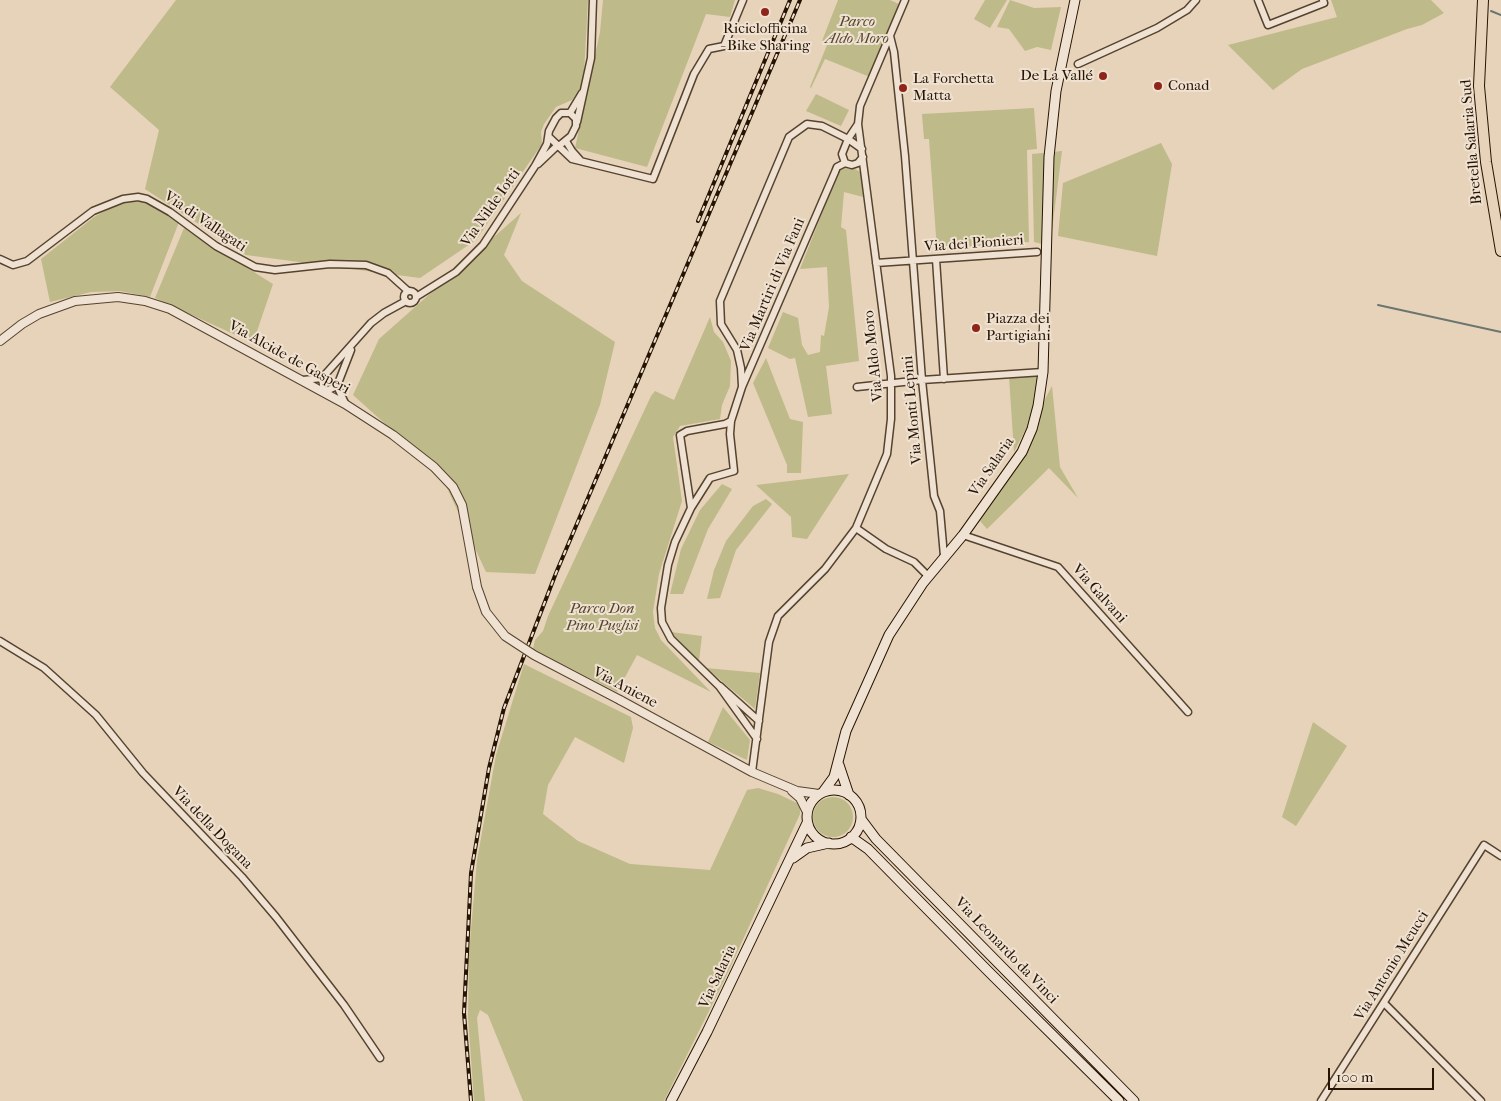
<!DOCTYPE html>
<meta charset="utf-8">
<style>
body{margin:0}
#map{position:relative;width:1501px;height:1101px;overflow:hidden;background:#e7d3b9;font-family:"IM FELL French Canon",serif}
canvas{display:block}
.scale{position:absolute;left:1328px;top:1068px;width:106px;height:22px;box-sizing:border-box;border:2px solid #261301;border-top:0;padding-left:6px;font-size:15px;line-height:18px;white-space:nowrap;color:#261301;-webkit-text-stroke:4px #efe2d2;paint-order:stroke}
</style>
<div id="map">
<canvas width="1501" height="1101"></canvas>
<div class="scale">100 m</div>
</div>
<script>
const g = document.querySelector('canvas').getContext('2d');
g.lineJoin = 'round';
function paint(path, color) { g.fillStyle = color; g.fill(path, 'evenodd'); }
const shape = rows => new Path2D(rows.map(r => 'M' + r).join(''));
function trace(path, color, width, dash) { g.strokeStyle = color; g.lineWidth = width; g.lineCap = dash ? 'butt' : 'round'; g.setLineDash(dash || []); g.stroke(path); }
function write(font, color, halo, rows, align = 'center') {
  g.font = font + ' "IM FELL French Canon",serif'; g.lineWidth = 4; g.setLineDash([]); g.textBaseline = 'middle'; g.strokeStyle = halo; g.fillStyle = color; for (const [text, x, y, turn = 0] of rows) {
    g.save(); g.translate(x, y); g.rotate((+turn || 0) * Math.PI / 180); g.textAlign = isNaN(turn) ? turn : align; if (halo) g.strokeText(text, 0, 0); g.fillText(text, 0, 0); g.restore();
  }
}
const green = shape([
 [176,0,588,0,584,74,580,88,572,100,556,107,544,124,541,132,542,144,476,240,420,278,246,255,145,189,159,130,110,87],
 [603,0,735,0,730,17,706,14,647,167,575,148,600,32],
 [838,0,890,0,899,4,870,77,825,59,811,88,810,87,827,45,822,41],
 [985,0,1007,0,990,28,974,19],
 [1010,0,1034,8,1061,7,1051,50,1037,47,1025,51,1009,29,997,27],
 [1331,0,1431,0,1444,13,1422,25,1407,29,1302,69,1273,90,1228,45,1337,17],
 [816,94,849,110,841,126,806,111],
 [1034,108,1037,149,1027,150,1029,242,937,250,929,139,924,139,922,114],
 [1161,143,1172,164,1157,256,1058,236,1063,183],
 [1062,151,1050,246,1034,242,1032,154],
 [846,164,862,173,863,197,844,192,841,227,846,230,859,361,826,366,832,414,808,417,795,358,790,359,768,348,783,312,798,318,802,345,808,355,820,352,821,335,824,336,829,307,827,267,800,269,839,170],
 [145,201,179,222,150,297,120,291,91,292,50,302,41,259,94,217,119,203],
 [521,213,504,255,522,281,615,342,600,405,535,574,486,572,440,473,353,395,379,339],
 [184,228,273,284,253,343,155,298],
 [710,317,714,332,723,342,731,361,730,386,722,405,720,419,680,426,673,437,682,501,659,574,653,612,655,628,661,640,711,692,637,655,617,692,533,649,535,640,543,631,548,616,651,396,655,391,674,400],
 [766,358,790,419,803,422,801,473,787,473,787,465,753,383],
 [1040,375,1032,417,1014,452,1009,377],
 [1052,386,1060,467,1078,498,1049,468,987,529,980,521],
 [849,474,807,539,792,537,791,517,756,485],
 [722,484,732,489,708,529,683,594,670,594,681,549,700,510],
 [766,499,772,504,736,550,720,598,707,599,714,570,726,541,753,506],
 [671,632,702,636,699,661],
 [524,664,631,717,633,728,624,763,575,737,548,785,543,814,578,841,630,864,710,870,747,790,758,788,778,794,797,803,800,808,800,814,725,979,664,1101,523,1101,488,1015,480,1010,477,1018,485,1101,474,1101,468,1017,469,953,477,860,496,755],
 [706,668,760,673,755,709],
 [723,707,750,740,747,760,708,742],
 [1313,722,1347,746,1296,826,1282,817],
 '813 817a20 20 0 1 1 40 0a20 20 0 1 1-40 0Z'
]);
const stream = shape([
 [1491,11,1501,15],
 [1378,305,1501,332]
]);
const minor = shape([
 [1258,0,1268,25,1324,3,1323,0],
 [890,36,894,52,905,156,922,380,934,496,940,511,944,556],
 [1078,64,1157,28,1187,10,1196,0],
 [570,113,582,93],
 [577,122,591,58,593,0],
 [858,124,848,139,842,154,845,163,852,165,858,163,863,157],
 [549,137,572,159,653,179,694,74,709,49,724,46,743,0],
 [566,141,572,151,580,160],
 [560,145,571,136,576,126,576,119,570,113],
 [538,164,558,145],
 [0,259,13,265,27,261,93,211,123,199,138,197,147,199,170,212,216,246,255,267,275,270,330,264,366,265,388,273,408,291],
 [936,259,944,379],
 [876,263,1037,252],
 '404 297a6 6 0 1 1 12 0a6 6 0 1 1-12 0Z',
 [416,297,456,272,483,245,535,166,547,144,549,131,556,118,561,113,570,113],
 [322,378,324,392,337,386],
 [303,380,322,378,371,323,384,313,406,301],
 [742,386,741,368,737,350,721,324,720,301,789,137,807,124,822,126,848,139,862,149],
 [857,387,922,380,1043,372],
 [345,403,337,386,351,350],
 [731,421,725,424,687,431,680,435,691,508,710,478,734,471,730,434,731,421,742,387,835,172,837,167,845,163],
 [691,508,675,542,668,565,661,608,662,622,671,639,719,686,757,739],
 [856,528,886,549,914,562,928,576],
 [963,535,1058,567,1188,712],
 [0,641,44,668,96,715,143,773,242,877,276,917,344,1005,380,1058],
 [720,686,759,721],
 [752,772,769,642,778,616,825,569,856,528,887,454,891,419,891,376,858,124,860,106,905,0],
 [1384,1003,1481,1101],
 [1321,1101,1484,845,1501,856]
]);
const tertiary = shape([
 [0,341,22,324,39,314,75,301,118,297,145,301,170,309,345,404,393,435,434,467,453,487,462,505,477,587],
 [620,700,752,772,797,791,819,794],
 [792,791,800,798,807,812]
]);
const secondary = shape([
 [839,765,849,795],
 '807 817a27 27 0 1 1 54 0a27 27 0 1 1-54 0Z',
 [823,792,834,777,846,731,889,635,923,583,963,535,1022,452,1032,429,1038,406,1043,372,1049,157,1056,91,1075,0],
 [861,819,876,839,1134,1101],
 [851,837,868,849,988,971,1119,1101],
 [793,858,807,848,829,843],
 [671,1101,707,1032,807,823]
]);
const primary = shape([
 [1483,0,1479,86,1486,162,1501,251]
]);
const rail = shape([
 [698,221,790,0],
 [471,1101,464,1013,471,873,489,768,504,708,556,573,800,0]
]);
const tertiaryBridge = shape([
 [477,587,486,612,505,636,534,655,620,700]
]);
const markers = [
 [765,12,5,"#8f2418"],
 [1103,76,5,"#8f2418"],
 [1158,86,5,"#8f2418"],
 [903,88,5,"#8f2418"],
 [976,328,5,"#8f2418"]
];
const parkNames = [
 ["Parco",857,22],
 ["Aldo Moro",857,39],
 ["Parco Don",602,609],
 ["Pino Puglisi",602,626]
];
const poiNames = [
 ["Riciclofficina",765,29,"center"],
 ["- Bike Sharing",765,46,"center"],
 ["De La Vallé",1093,76,"right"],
 ["La Forchetta",913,79],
 ["Matta",913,96],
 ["Conad",1168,86],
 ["Piazza dei",986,319],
 ["Partigiani",986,336]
];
const streetNames = [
 ["Bretella Salaria Sud",1472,142,-95],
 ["Via Nilde Iotti",491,208,-55],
 ["Via di Vallagati",205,222,34],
 ["Via dei Pionieri",974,244,-4],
 ["Via Martiri di Via Fani",773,285,-67],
 ["Via Aldo Moro",874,356,-96],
 ["Via Alcide de Gasperi",289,358,29],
 ["Via Monti Lepini",913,410,-95],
 ["Via Salaria",992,467,-56],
 ["Via Galvani",1099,594,48],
 ["Via Aniene",625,688,28],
 ["Via della Dogana",212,828,46],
 ["Via Leonardo da Vinci",1006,951,46],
 ["Via Antonio Meucci",1392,966,-58],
 ["Via Salaria",718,977,-65]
];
paint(green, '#beba8a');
trace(stream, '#6b756f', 2);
trace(minor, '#56432f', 9);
trace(tertiary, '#56432f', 10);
trace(secondary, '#261301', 11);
trace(primary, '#261301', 12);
trace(minor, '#efe2d2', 6);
trace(tertiary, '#efe2d2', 8);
trace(secondary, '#efe2d2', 9);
trace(primary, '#e7d3b9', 10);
trace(rail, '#261301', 4);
trace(rail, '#efe2d2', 2, [5.5]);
trace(tertiaryBridge, '#56432f', 10, []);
trace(tertiaryBridge, '#efe2d2', 8);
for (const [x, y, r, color] of markers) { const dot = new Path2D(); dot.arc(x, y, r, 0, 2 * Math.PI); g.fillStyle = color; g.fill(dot); trace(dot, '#efe2d2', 2); }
write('italic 15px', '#54452a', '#efe2d2', parkNames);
write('15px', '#261301', '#efe2d2', poiNames, 'left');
write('15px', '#261301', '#efe2d2', streetNames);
</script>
